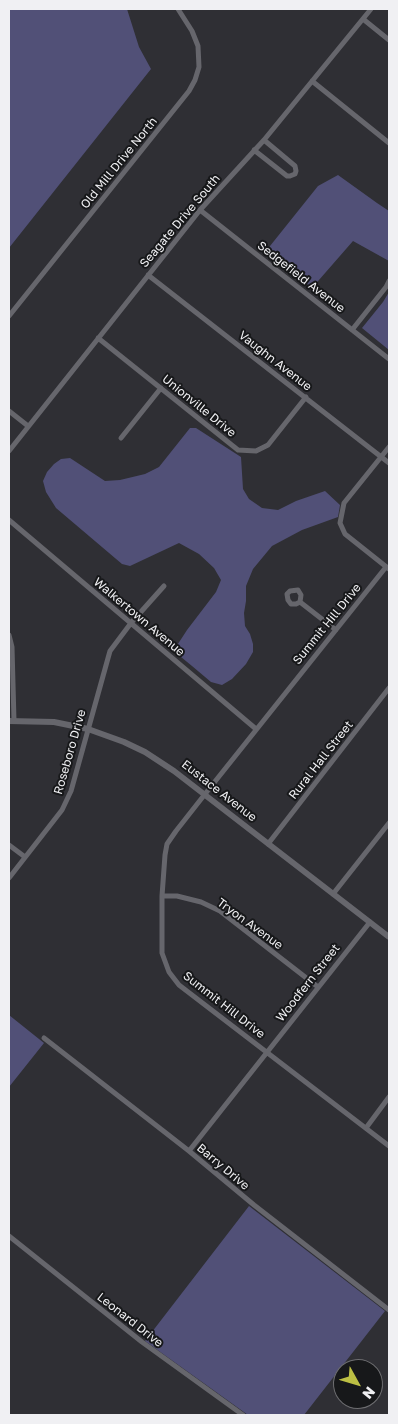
<!DOCTYPE html>
<style>
body{margin:0}
#map{position:relative;width:398px;height:1424px;overflow:hidden;background:#2f2f34;font-family:"Golos Text",sans-serif}
canvas{display:block}
.frame{position:absolute;inset:0;border:10px solid #f0f0f3;pointer-events:none}
.north{position:absolute;left:333px;top:1359px;width:50px;height:50px;box-sizing:border-box;background:#17181a;border:1px solid #6e6e71;border-radius:50%;rotate:129deg;font-size:14px;font-weight:700;line-height:20px;text-align:center;color:#f0f0f3}
.north::after{content:'';display:block;margin:auto;width:18px;height:22px;background:#bcbf44;clip-path:polygon(50% 0,100% 100%,50% 72%,0 100%)}
</style>
<div id="map">
<canvas width="398" height="1424"></canvas>
<div class="frame"></div>
<div class="north">N</div>
</div>
<script>
const g = document.querySelector('canvas').getContext('2d');
g.lineJoin = 'round';
function paint(path, color) { g.fillStyle = color; g.fill(path, 'evenodd'); }
const shape = rows => new Path2D(rows.map(r => 'M' + r).join(''));
function trace(path, color, width, dash) { g.strokeStyle = color; g.lineWidth = width; g.lineCap = dash ? 'butt' : 'round'; g.setLineDash(dash || []); g.stroke(path); }
function write(font, color, halo, rows, align = 'center') {
  g.font = font + ' "Golos Text",sans-serif'; g.lineWidth = 4; g.setLineDash([]); g.textBaseline = 'middle'; g.strokeStyle = halo; g.fillStyle = color; for (const [text, x, y, turn = 0] of rows) {
    g.save(); g.translate(x, y); g.rotate((+turn || 0) * Math.PI / 180); g.textAlign = isNaN(turn) ? turn : align; if (halo) g.strokeText(text, 0, 0); g.fillText(text, 0, 0); g.restore();
  }
}
const green = shape([
 [9,9,127,9,139,47,151,69,9,248],
 [338,175,377,203,389,211,389,261,353,241,312,288,266,251,318,186],
 [389,292,389,350,362,328,383,302],
 [190,428,196,428,241,457,243,489,249,499,262,508,278,510,296,501,325,491,340,505,338,517,302,530,272,546,253,569,246,586,246,601,244,613,245,626,250,634,253,644,253,652,246,664,232,679,222,685,211,682,192,666,181,657,176,647,187,630,216,592,221,580,214,568,199,554,179,543,130,566,122,564,56,508,46,492,43,481,47,472,54,464,61,459,70,458,105,481,120,480,145,474,159,467],
 [9,1015,44,1043,9,1087],
 [249,1206,385,1311,304,1415,248,1415,145,1341]
]);
const minor = shape([
 [363,19,389,40],
 [312,81,389,143],
 [254,150,287,176,290,176,295,174,296,171,295,166,264,140],
 [200,210,389,359],
 [148,275,389,463],
 [9,316,189,91,195,80,199,67,198,46,192,31,178,9],
 [352,330,386,287,389,281],
 [98,338,238,450,256,451,268,445,306,397],
 [9,411,28,426],
 [121,438,161,388],
 [389,447,344,503,340,523,345,534,389,569],
 [9,451,200,210,264,140,371,9],
 [9,520,256,729],
 [386,567,209,789,176,831,167,844,165,855,162,896,162,953,169,972,179,985,389,1146],
 [300,602,296,604,291,604,288,600,287,594,290,591,298,590,301,595,300,602,336,630],
 [9,635,12,647,14,721],
 [268,844,389,688],
 [9,845,25,857],
 [9,878,62,810,71,791,110,651,131,623,164,586],
 [333,894,389,823],
 [162,896,177,896,201,902,220,911,318,987],
 [44,1038,189,1151,254,1205,389,1310],
 [366,1128,389,1097],
 [189,1151,370,922],
 [9,1236,142,1342,243,1415]
]);
const tertiary = shape([
 [9,721,54,722,88,729,124,742,145,752,174,771,389,937]
]);
const streetNames = [
 ["Old Mill Drive North",119,163,-51],
 ["Seagate Drive South",180,221,-50],
 ["Sedgefield Avenue",301,277,38],
 ["Vaughn Avenue",275,361,38],
 ["Unionville Drive",199,406,39],
 ["Walkertown Avenue",139,617,40],
 ["Summit Hill Drive",327,624,-51],
 ["Roseboro Drive",70,752,-74],
 ["Rural Hall Street",321,760,-52],
 ["Eustace Avenue",219,791,38],
 ["Tryon Avenue",250,924,36],
 ["Woodfern Street",308,983,-52],
 ["Summit Hill Drive",224,1005,38],
 ["Barry Drive",223,1167,40],
 ["Leonard Drive",130,1320,38]
];
paint(green, '#515077');
trace(minor, '#66666c', 5);
trace(tertiary, '#66666c', 6);
write('12px', '#f0f0f3', '#17181a', streetNames);
</script>
